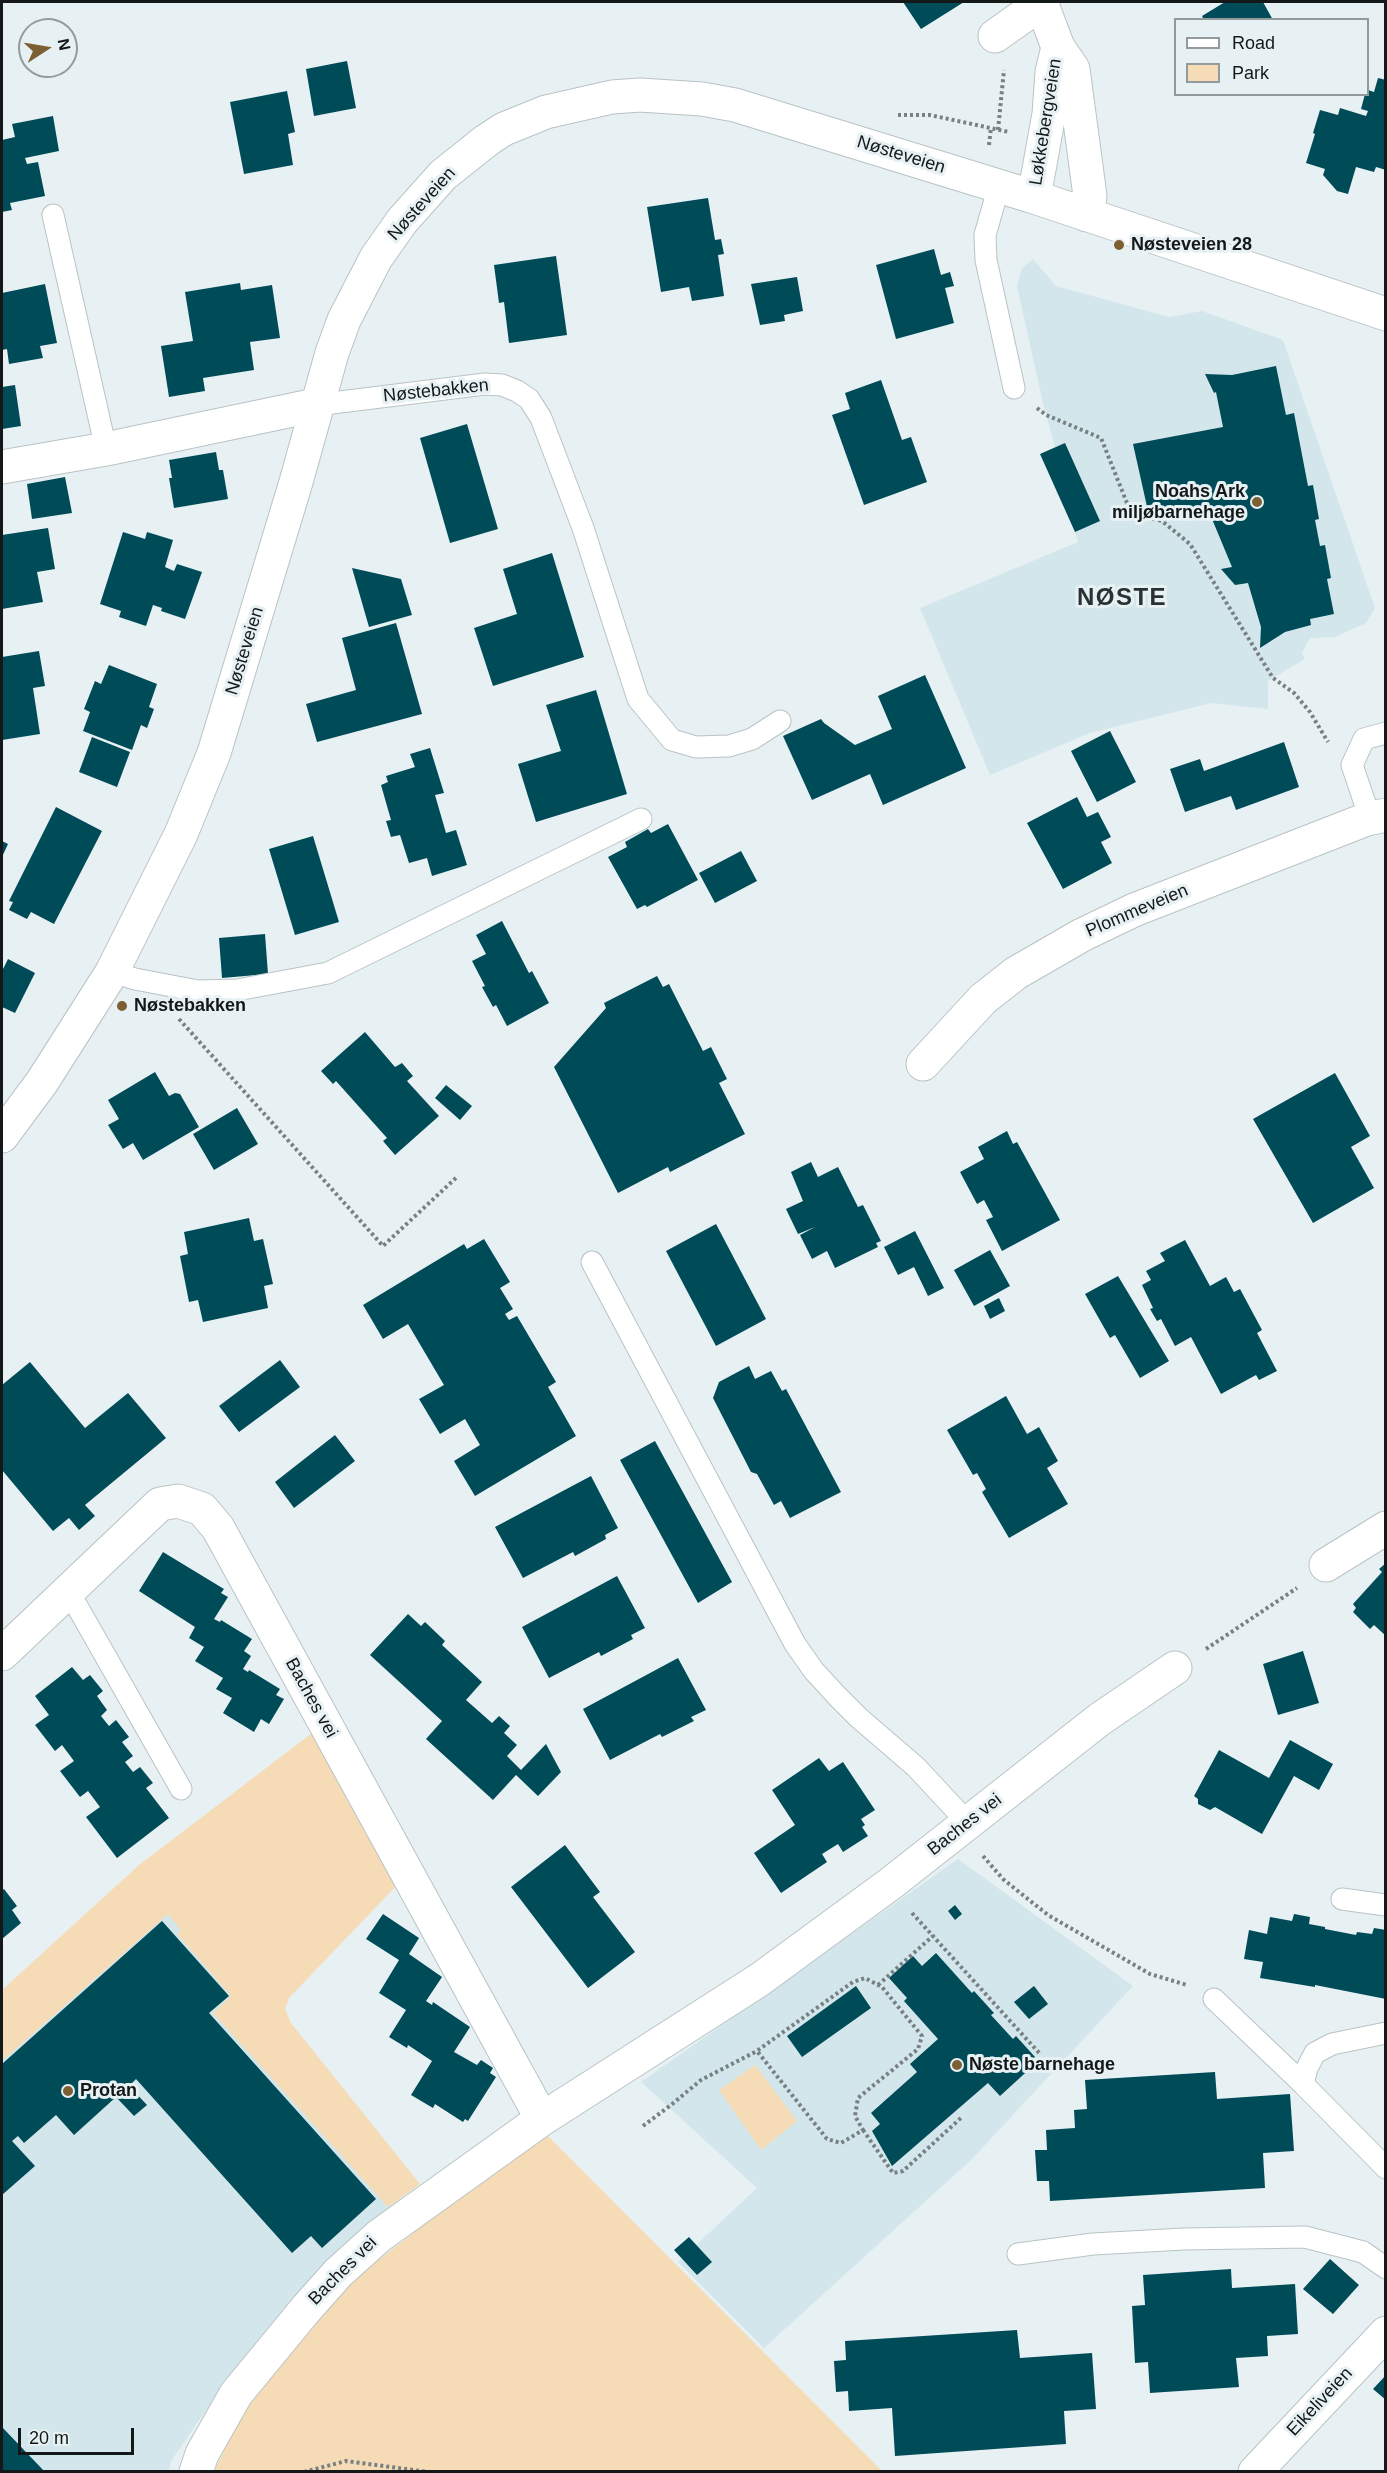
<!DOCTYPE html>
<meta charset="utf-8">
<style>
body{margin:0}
#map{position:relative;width:1387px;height:2473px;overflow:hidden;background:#e7f1f4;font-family:Helvetica,sans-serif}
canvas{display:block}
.frame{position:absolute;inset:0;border:3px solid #141819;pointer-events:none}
.legend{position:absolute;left:1174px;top:18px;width:195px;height:78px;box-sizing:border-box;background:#e7f1f4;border:2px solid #939a9c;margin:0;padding:8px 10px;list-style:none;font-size:18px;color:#141819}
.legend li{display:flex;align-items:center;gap:12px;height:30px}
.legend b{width:30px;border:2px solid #939a9c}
.north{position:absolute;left:18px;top:18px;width:60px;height:60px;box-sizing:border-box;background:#e7f1f4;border:2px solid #939a9c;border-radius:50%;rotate:78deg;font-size:16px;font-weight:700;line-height:24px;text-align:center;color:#141819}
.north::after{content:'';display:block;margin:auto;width:21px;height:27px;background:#7c6033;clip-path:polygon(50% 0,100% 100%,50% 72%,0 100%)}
.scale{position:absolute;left:18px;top:2428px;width:116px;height:27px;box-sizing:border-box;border:3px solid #141819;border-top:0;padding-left:8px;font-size:18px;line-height:21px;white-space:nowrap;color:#141819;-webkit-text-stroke:4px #e7f1f4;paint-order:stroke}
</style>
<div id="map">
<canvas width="1387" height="2473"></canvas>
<div class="frame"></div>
<ul class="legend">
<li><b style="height:8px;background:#fff"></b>Road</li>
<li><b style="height:16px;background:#f6dcb6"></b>Park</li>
</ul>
<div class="north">N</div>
<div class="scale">20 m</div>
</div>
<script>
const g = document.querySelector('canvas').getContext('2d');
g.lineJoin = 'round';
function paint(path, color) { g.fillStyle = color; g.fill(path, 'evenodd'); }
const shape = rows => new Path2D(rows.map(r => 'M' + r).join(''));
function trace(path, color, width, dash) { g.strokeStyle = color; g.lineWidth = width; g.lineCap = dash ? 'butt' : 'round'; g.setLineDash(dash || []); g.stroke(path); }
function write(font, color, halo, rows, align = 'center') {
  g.font = font + ' Helvetica,sans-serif'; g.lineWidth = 6; g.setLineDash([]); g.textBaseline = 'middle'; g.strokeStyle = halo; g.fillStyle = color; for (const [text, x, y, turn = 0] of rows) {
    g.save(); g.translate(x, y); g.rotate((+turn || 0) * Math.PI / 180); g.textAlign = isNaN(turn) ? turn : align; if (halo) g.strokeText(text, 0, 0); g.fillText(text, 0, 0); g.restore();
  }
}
const built = shape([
 [1033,259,1056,286,1169,317,1202,311,1283,340,1375,608,1366,623,1335,637,1310,638,1302,653,1305,659,1268,681,1268,709,1211,703,1090,733,990,775,920,608,1078,542,1075,532,1099,521,1065,443,1055,447,1043,403,1017,286,1022,268],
 [958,1859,1133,1986,971,2160,764,2348,678,2262,757,2188,641,2082],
 [177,1902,400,2198,226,2381,171,2461,169,2471,2,2471,2,2052]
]);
const green = shape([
 [316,1730,400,1882,289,1998,285,2009,291,2023,420,2184,388,2207,213,2013,231,1996,177,1934,181,1930,168,1914,2,2061,2,1990,139,1865],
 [755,2065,797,2121,761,2150,719,2090],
 [544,2132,882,2471,214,2472,247,2402,342,2288]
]);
const building = shape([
 [903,2,964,2,921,29],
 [1225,2,1263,2,1273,20,1204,20,1202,16],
 [347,61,356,108,314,116,306,69],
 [1378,78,1386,80,1386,170,1376,167,1374,172,1356,167,1348,194,1337,191,1323,175,1325,169,1306,163,1315,134,1313,133,1320,110,1338,115,1340,108,1366,116,1368,111,1361,109,1365,94,1368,94,1368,90,1374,92],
 [287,91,295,132,288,134,293,165,244,174,230,102],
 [53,116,59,151,25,158,27,164,38,162,45,196,10,203,12,210,2,212,2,140,15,137,12,124],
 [708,198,715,240,721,239,724,254,718,255,724,296,692,301,689,287,661,292,647,207],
 [934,249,941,275,950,272,954,286,945,288,954,323,896,339,876,265],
 [556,256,567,335,509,343,504,302,499,303,494,265],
 [797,277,803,311,784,315,785,321,760,325,751,284],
 [240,283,241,290,272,285,280,338,250,342,254,370,203,378,205,391,169,397,161,346,193,341,185,292],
 [45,284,57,343,40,346,43,358,9,364,7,349,2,350,2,293],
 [1276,366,1286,415,1294,413,1308,486,1313,485,1319,519,1315,520,1320,546,1325,545,1331,578,1327,579,1334,614,1310,619,1311,625,1285,632,1260,648,1261,627,1248,583,1235,585,1221,569,1232,567,1207,507,1148,511,1133,444,1223,427,1216,392,1214,393,1205,374,1232,375],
 [881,380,902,440,911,437,927,482,864,505,832,415,850,409,845,393],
 [15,385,21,426,2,429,2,387],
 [467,424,498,529,450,543,420,438],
 [1065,443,1100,521,1075,532,1040,454],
 [216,452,219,470,223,470,228,499,174,508,169,478,172,478,169,460],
 [65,477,72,513,32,519,27,484],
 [48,528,55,569,37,572,43,602,2,609,2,551,3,551,2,535],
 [123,532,145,539,147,532,173,540,165,567,174,571,177,564,202,572,185,619,161,611,162,608,153,605,146,626,119,617,121,611,100,604],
 [552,553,584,657,493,686,474,628,517,614,503,569],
 [352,568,401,579,412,615,369,627],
 [396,623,422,714,317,742,306,704,356,690,342,638],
 [39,651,45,686,33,688,40,734,2,740,2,657],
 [109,665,157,684,149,707,154,709,147,728,141,725,132,750,83,731,90,712,84,709,95,681,101,684],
 [925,675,966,768,883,805,870,774,812,800,783,736,821,719,824,723,855,745,892,729,878,696],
 [596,690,627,794,536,822,518,764,561,751,546,705],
 [1110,731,1136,782,1097,802,1071,751],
 [92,737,130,752,117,787,79,772],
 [1284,742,1299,787,1236,810,1231,796,1185,812,1170,769,1200,759,1204,771],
 [430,748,444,793,435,795,446,833,456,830,467,865,432,876,427,858,409,863,400,835,391,837,386,821,391,820,381,785,388,782,386,776,415,767,410,754],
 [1077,797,1087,817,1098,812,1111,837,1101,842,1112,863,1063,889,1027,823],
 [56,807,102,831,54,924,31,912,27,919,9,910,13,902,9,901],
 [668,824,698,880,647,907,645,905,637,909,608,857,627,847,625,842,648,829,651,833],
 [313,836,339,922,295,935,269,849],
 [2,841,8,844,2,857],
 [741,851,757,881,715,903,699,873],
 [502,921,529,973,532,971,549,1003,507,1026,496,1005,493,1007,482,987,485,986,472,961,486,954,476,935],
 [265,934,268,974,222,978,219,938],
 [8,959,35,973,15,1013,2,1007,2,971],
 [657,976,663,987,669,984,703,1051,711,1047,727,1079,719,1083,745,1134,670,1172,668,1167,618,1193,554,1067,606,1008,604,1003],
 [365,1032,395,1067,402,1063,413,1076,407,1081,439,1116,395,1155,383,1141,387,1138,336,1081,333,1084,321,1071],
 [155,1072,169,1096,175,1093,180,1094,199,1127,143,1160,133,1143,123,1149,108,1125,119,1119,108,1100],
 [1335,1073,1370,1136,1351,1147,1374,1188,1313,1223,1253,1119],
 [446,1085,472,1106,460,1120,435,1098],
 [237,1108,258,1144,214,1170,193,1134],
 [1007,1131,1013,1144,1017,1142,1060,1220,1002,1251,986,1220,993,1217,984,1200,977,1204,960,1172,984,1159,978,1147],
 [811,1162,818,1177,838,1167,858,1207,863,1205,881,1241,876,1243,878,1247,835,1268,827,1251,812,1259,800,1235,815,1227,798,1234,786,1209,803,1201,791,1172],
 [249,1218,254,1241,263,1239,273,1284,264,1286,268,1308,203,1322,198,1300,189,1302,180,1256,188,1254,184,1232],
 [716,1224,766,1319,716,1346,666,1251],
 [915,1231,944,1288,928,1296,914,1267,898,1275,884,1247],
 [484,1239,510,1282,500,1288,513,1309,505,1314,509,1320,517,1316,556,1382,548,1387,576,1436,475,1496,454,1461,480,1445,465,1419,440,1434,419,1399,444,1385,408,1324,383,1339,363,1305,464,1244,467,1249],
 [1185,1240,1210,1286,1226,1277,1234,1292,1240,1289,1262,1330,1257,1333,1277,1371,1259,1380,1256,1375,1221,1394,1191,1337,1175,1346,1161,1319,1157,1321,1150,1309,1153,1308,1142,1285,1151,1280,1146,1271,1165,1261,1160,1253],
 [990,1250,1010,1286,974,1306,954,1270],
 [1118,1276,1169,1361,1140,1378,1115,1335,1110,1338,1085,1294],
 [999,1298,1005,1311,990,1319,984,1306],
 [280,1360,300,1387,239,1432,219,1406],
 [30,1362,85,1428,128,1393,166,1438,85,1505,95,1516,79,1530,69,1518,53,1531,2,1470,2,1385],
 [749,1366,755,1379,771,1371,782,1391,786,1389,841,1492,790,1518,781,1501,774,1505,757,1474,751,1472,713,1398,719,1382],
 [1006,1396,1027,1434,1039,1427,1058,1461,1047,1468,1068,1504,1009,1538,982,1492,986,1489,977,1473,973,1475,947,1430],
 [335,1435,355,1461,294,1508,275,1482],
 [655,1441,732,1582,698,1603,620,1460],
 [591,1476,618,1528,605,1535,606,1539,575,1556,573,1552,523,1578,495,1527],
 [163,1552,224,1589,221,1593,228,1597,214,1619,220,1622,221,1620,252,1639,244,1651,251,1656,243,1669,248,1672,249,1670,280,1689,276,1695,284,1699,269,1724,261,1719,254,1732,223,1713,232,1698,216,1689,223,1678,195,1661,204,1647,189,1638,195,1627,139,1591],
 [1386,1563,1386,1636,1374,1625,1370,1629,1353,1612,1356,1608,1353,1604,1382,1572,1379,1569],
 [617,1576,645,1628,631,1635,633,1639,601,1656,599,1652,549,1678,522,1627],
 [408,1614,421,1626,425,1622,445,1641,442,1645,482,1682,466,1700,492,1723,499,1716,510,1726,504,1733,517,1745,507,1756,521,1770,546,1744,561,1772,538,1796,516,1775,493,1800,426,1739,442,1721,370,1655],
 [1303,1651,1319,1703,1278,1715,1263,1664],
 [678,1658,706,1710,691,1717,694,1721,662,1737,660,1734,610,1760,583,1709],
 [72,1667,83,1680,90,1675,103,1691,97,1696,107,1710,101,1716,109,1726,116,1720,129,1737,122,1742,133,1756,125,1762,133,1772,140,1767,153,1783,146,1788,169,1818,117,1858,86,1817,100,1807,88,1791,80,1797,60,1771,74,1761,62,1745,55,1751,35,1725,49,1715,35,1696],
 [1290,1740,1333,1764,1319,1790,1294,1776,1262,1834,1215,1807,1210,1810,1198,1804,1198,1799,1194,1796,1219,1750,1269,1778],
 [819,1758,829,1771,843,1762,875,1810,861,1819,865,1825,862,1827,868,1836,843,1852,838,1844,822,1854,827,1862,781,1893,754,1853,795,1825,772,1790],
 [565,1845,600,1892,593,1897,635,1952,588,1988,511,1887],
 [4,1889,17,1906,12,1910,21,1923,2,1939,2,1890],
 [955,1905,962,1914,955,1920,948,1911],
 [383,1914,419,1938,409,1954,442,1977,426,2001,432,2005,433,2002,470,2027,454,2052,477,2065,481,2060,493,2068,490,2073,496,2077,468,2121,465,2119,463,2122,435,2104,433,2108,411,2095,432,2061,408,2045,407,2048,389,2037,406,2010,379,1993,399,1960,366,1939],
 [1294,1914,1310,1917,1309,1924,1325,1927,1325,1929,1356,1935,1357,1932,1372,1934,1374,1928,1386,1930,1386,1999,1315,1985,1315,1987,1260,1978,1263,1962,1244,1959,1249,1930,1267,1934,1270,1917,1292,1921],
 [162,1921,229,1996,209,2013,376,2199,322,2248,311,2236,292,2253,136,2079,129,2086,147,2105,134,2116,116,2097,74,2135,56,2115,24,2143,18,2136,12,2141,35,2166,2,2195,2,2064],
 [936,1953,972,1993,974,1991,994,2013,991,2015,1013,2039,1016,2036,1035,2057,1032,2059,1035,2064,1000,2096,988,2083,892,2166,872,2131,880,2124,871,2113,917,2072,910,2064,938,2039,904,2001,907,1998,889,1978,913,1956,922,1966],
 [856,1986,871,2008,802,2057,787,2036],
 [1034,1986,1048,2004,1029,2019,1014,2002],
 [1215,2072,1217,2099,1290,2094,1294,2151,1263,2153,1265,2188,1050,2201,1049,2181,1037,2181,1035,2150,1047,2150,1046,2130,1075,2128,1074,2110,1087,2109,1085,2080],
 [689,2237,712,2262,697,2275,674,2250],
 [1330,2259,1359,2285,1333,2314,1303,2289],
 [1231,2269,1232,2288,1295,2284,1298,2334,1267,2336,1268,2356,1236,2358,1239,2387,1150,2393,1148,2362,1135,2363,1132,2306,1145,2305,1143,2275],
 [1017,2330,1020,2358,1092,2353,1096,2409,1064,2411,1066,2444,895,2456,892,2408,849,2411,848,2391,836,2392,834,2361,846,2360,845,2341],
 [1386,2375,1386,2400,1373,2389],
 [2,2427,45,2472,2,2472]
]);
const path = shape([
 [898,115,930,115,1009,132],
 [998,130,1004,70],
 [989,145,991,128],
 [1037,408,1046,415,1101,438,1131,513,1162,521,1190,544,1273,678,1294,693,1310,712,1328,742],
 [179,1019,383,1246,458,1176],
 [1206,1649,1297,1588],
 [983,1856,1003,1879,1048,1915,1150,1974,1187,1985],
 [912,1913,1041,2055],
 [878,1985,933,1936],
 [643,2126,671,2105,701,2080,757,2051,853,1982,865,1978,882,1987,922,2036,918,2049,858,2098,855,2116,863,2130,841,2143,827,2139,757,2051],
 [863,2130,893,2173,903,2171,962,2117],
 [304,2472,346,2461,428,2472]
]);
const service = shape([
 [999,186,985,235,986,260,1014,388],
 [53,215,106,449],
 [316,405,485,384,502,385,517,391,529,399,541,418,583,528,638,699,672,740,696,747,729,746,752,739,780,721],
 [1370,818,1352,765,1364,739,1386,733],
 [112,972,135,979,198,991,237,990,328,973,641,819],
 [592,1262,795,1644,814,1671,837,1696,859,1718,916,1767,968,1823],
 [69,1592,181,1789],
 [1342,1899,1386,1905],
 [1214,1999,1303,2084],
 [1386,2033,1332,2044,1315,2053,1307,2068,1303,2084,1386,2168],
 [1018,2254,1093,2244,1184,2239,1305,2237,1363,2252,1386,2268]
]);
const minor = shape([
 [995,36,1043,2],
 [2,467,106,449,316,405],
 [923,1064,983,999,1016,973,1082,935,1134,910,1367,819,1386,815],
 [1326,1565,1386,1528],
 [2,1654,160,1504,178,1501,202,1509,218,1528,542,2119],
 [196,2472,202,2454,236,2394,306,2309,338,2273,379,2236,542,2119,759,1980,890,1884,1100,1719,1175,1668],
 [1255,2472,1386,2333]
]);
const secondary = shape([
 [1041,2,1058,47,1073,69,1090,196,1087,215],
 [1034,197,1049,114,1052,72,1058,47],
 [2,1136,42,1082,112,972,181,834,214,753,296,482,332,353,344,320,376,258,402,221,443,175,487,140,504,129,546,112,612,97,640,95,702,99,735,105,1034,197,1386,314]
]);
const markers = [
 [1119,245,6,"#7c6033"],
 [1257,502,6,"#7c6033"],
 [122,1006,6,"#7c6033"],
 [957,2065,6,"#7c6033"],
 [68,2091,6,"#7c6033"]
];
const streetNames = [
 ["Løkkebergveien",1046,122,-81],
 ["Nøsteveien",901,155,17],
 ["Nøsteveien",422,204,-48],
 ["Nøstebakken",436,391,-6],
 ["Nøsteveien",245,651,-73],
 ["Plommeveien",1137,911,-23],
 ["Baches vei",311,1698,61],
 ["Baches vei",965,1825,-38],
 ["Baches vei",343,2271,-45],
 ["Eikeliveien",1320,2402,-47]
];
const poiNames = [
 ["Nøsteveien 28",1131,245],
 ["Noahs Ark",1245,492,"right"],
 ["miljøbarnehage",1245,513,"right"],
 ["Nøstebakken",134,1006],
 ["Nøste barnehage",969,2065],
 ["Protan",80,2091]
];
const districtNames = [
 ["NØSTE",1122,598]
];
paint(built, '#d3e6eb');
paint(green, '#f6dcb6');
paint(building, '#004b58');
trace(service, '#b9c3c5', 23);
trace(minor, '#b9c3c5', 35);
trace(secondary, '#b9c3c5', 35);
trace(path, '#798082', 4, [3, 3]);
trace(service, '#fff', 21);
trace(minor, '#fff', 33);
trace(secondary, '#fff', 33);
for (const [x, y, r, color] of markers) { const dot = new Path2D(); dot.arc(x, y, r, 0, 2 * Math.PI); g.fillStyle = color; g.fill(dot); trace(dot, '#e7f1f4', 2); }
write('18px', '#141819', '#e7f1f4', streetNames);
write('bold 18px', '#141819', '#e7f1f4', poiNames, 'left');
g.letterSpacing = '1.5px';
write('bold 24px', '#293133', '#e7f1f4', districtNames);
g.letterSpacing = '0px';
</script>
